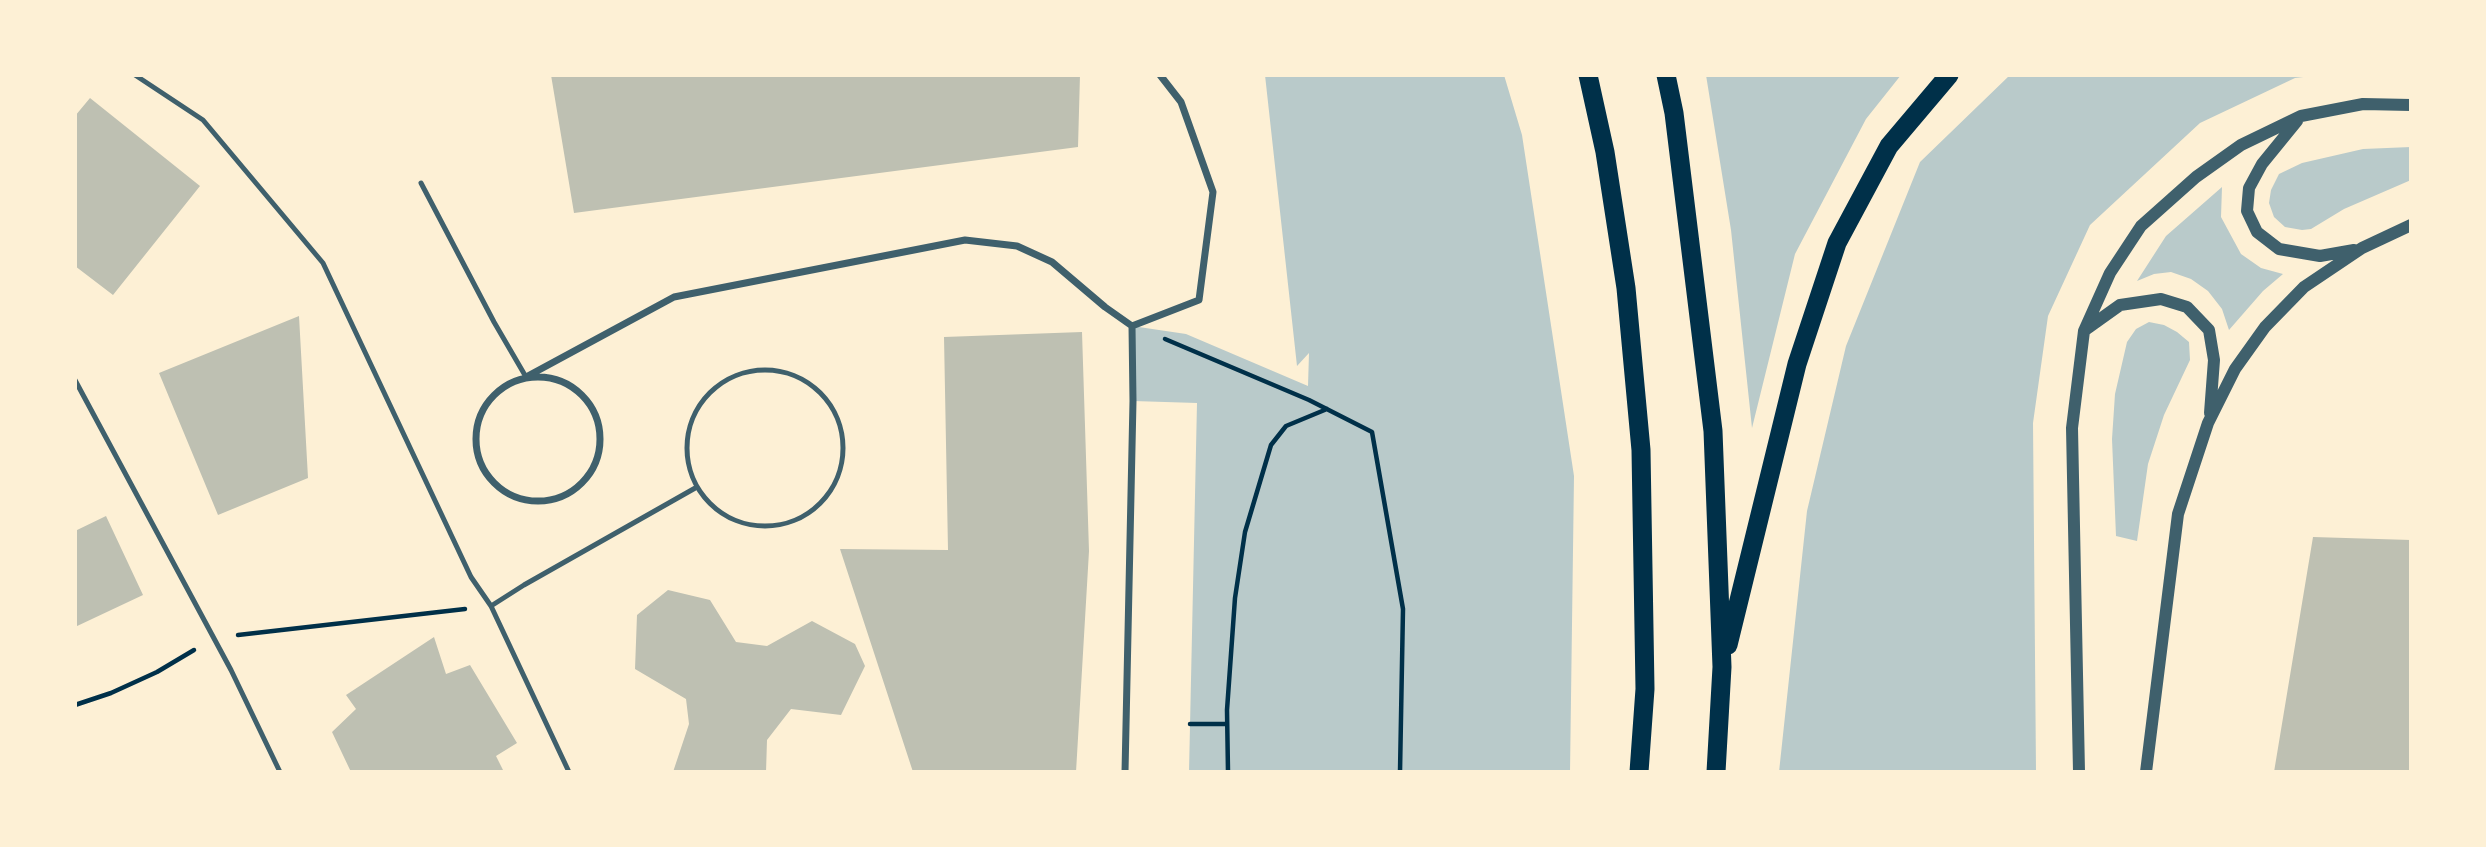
<!DOCTYPE html>
<style>
body{margin:0}
#map{position:relative;width:2486px;height:847px;overflow:hidden;background:#fdf0d5;font-family:"PT Sans",sans-serif}
canvas{display:block}
.frame{position:absolute;inset:0;border:77px solid #fdf0d5;pointer-events:none}
</style>
<div id="map">
<canvas width="2486" height="847"></canvas>
<div class="frame"></div>
</div>
<script>
const g = document.querySelector('canvas').getContext('2d');
g.lineJoin = 'round';
function paint(path, color) { g.fillStyle = color; g.fill(path, 'evenodd'); }
const shape = rows => new Path2D(rows.map(r => 'M' + r).join(''));
function trace(path, color, width, dash) { g.strokeStyle = color; g.lineWidth = width; g.lineCap = dash ? 'butt' : 'round'; g.setLineDash(dash || []); g.stroke(path); }
const green = shape([
 [1265,75,1504,75,1522,135,1574,476,1570,772,1189,772,1197,403,1133,401,1132,326,1186,334,1308,386,1309,353,1297,366],
 [1706,75,1901,75,1866,119,1795,254,1752,428,1731,230],
 [2010,75,2320,75,2295,78,2200,123,2090,225,2048,316,2033,423,2036,772,1779,772,1807,511,1846,346,1920,162],
 [2411,147,2411,180,2344,209,2311,229,2302,230,2285,227,2274,217,2269,203,2271,190,2279,174,2302,163,2363,149],
 [2222,187,2221,217,2241,254,2261,268,2283,274,2263,291,2229,330,2222,309,2208,291,2191,279,2171,272,2154,274,2137,281,2166,236],
 [2149,322,2164,325,2177,332,2189,342,2190,360,2164,415,2148,464,2137,541,2116,536,2112,439,2115,394,2127,342,2136,329]
]);
const building = shape([
 [551,75,1080,75,1078,147,574,213],
 [90,98,200,186,113,295,75,266,75,116],
 [299,316,308,478,218,515,159,373],
 [1082,332,1089,551,1076,772,913,772,840,549,948,550,944,337],
 [106,516,143,595,75,627,75,531],
 [2313,537,2411,540,2411,772,2274,772],
 [668,590,710,600,736,642,767,646,812,621,855,644,865,666,841,715,791,709,767,740,766,772,673,772,689,724,686,699,635,669,637,615],
 [434,637,446,674,470,665,517,743,496,756,504,772,351,772,332,732,356,709,346,695]
]);
const path = shape([
 [1165,339,1309,400,1372,432,1403,609,1400,772],
 [238,635,465,609],
 [75,705,111,693,157,672,194,650],
 [1190,724,1227,724],
 [1228,772,1227,710,1235,598,1245,532,1271,445,1286,426,1327,409]
]);
const service = shape([
 [135,75,203,120,323,263,471,577,491,606,569,772],
 [421,183,494,322,526,377],
 '687 448a78 78 0 1 1 156 0a78 78 0 1 1-156 0Z',
 [75,380,231,670,280,772],
 [491,606,524,585,697,487]
]);
const minor = shape([
 [1132,326,1199,300,1213,192,1181,102,1160,75],
 '476 439a62 62 0 1 1 124 0a62 62 0 1 1-124 0Z',
 [526,377,674,297,965,240,1017,246,1052,262,1105,307,1132,326],
 [1125,772,1133,401,1132,326]
]);
const tertiary = shape([
 [2297,121,2262,164,2249,188,2247,211,2257,232,2279,249,2320,256,2354,250],
 [2085,330,2120,305,2161,299,2187,307,2209,330,2214,360,2210,413],
 [2079,772,2072,428,2084,331,2110,273,2141,226,2196,177,2241,145,2301,116,2363,104,2411,105],
 [2146,772,2178,514,2208,423,2235,369,2265,327,2304,287,2362,248,2411,225]
]);
const trunk = shape([
 [1588,75,1605,152,1626,288,1641,450,1645,689,1639,772],
 [1666,75,1674,113,1713,431,1722,667,1716,772],
 [1728,645,1797,364,1837,243,1889,146,1949,75]
]);
paint(green, '#b9caca');
paint(building, '#bec0b2');
trace(path, '#003049', 4.5);
trace(service, '#3f606c', 5);
trace(minor, '#3f606c', 7);
trace(tertiary, '#3f606c', 12);
trace(trunk, '#003049', 19);
</script>
